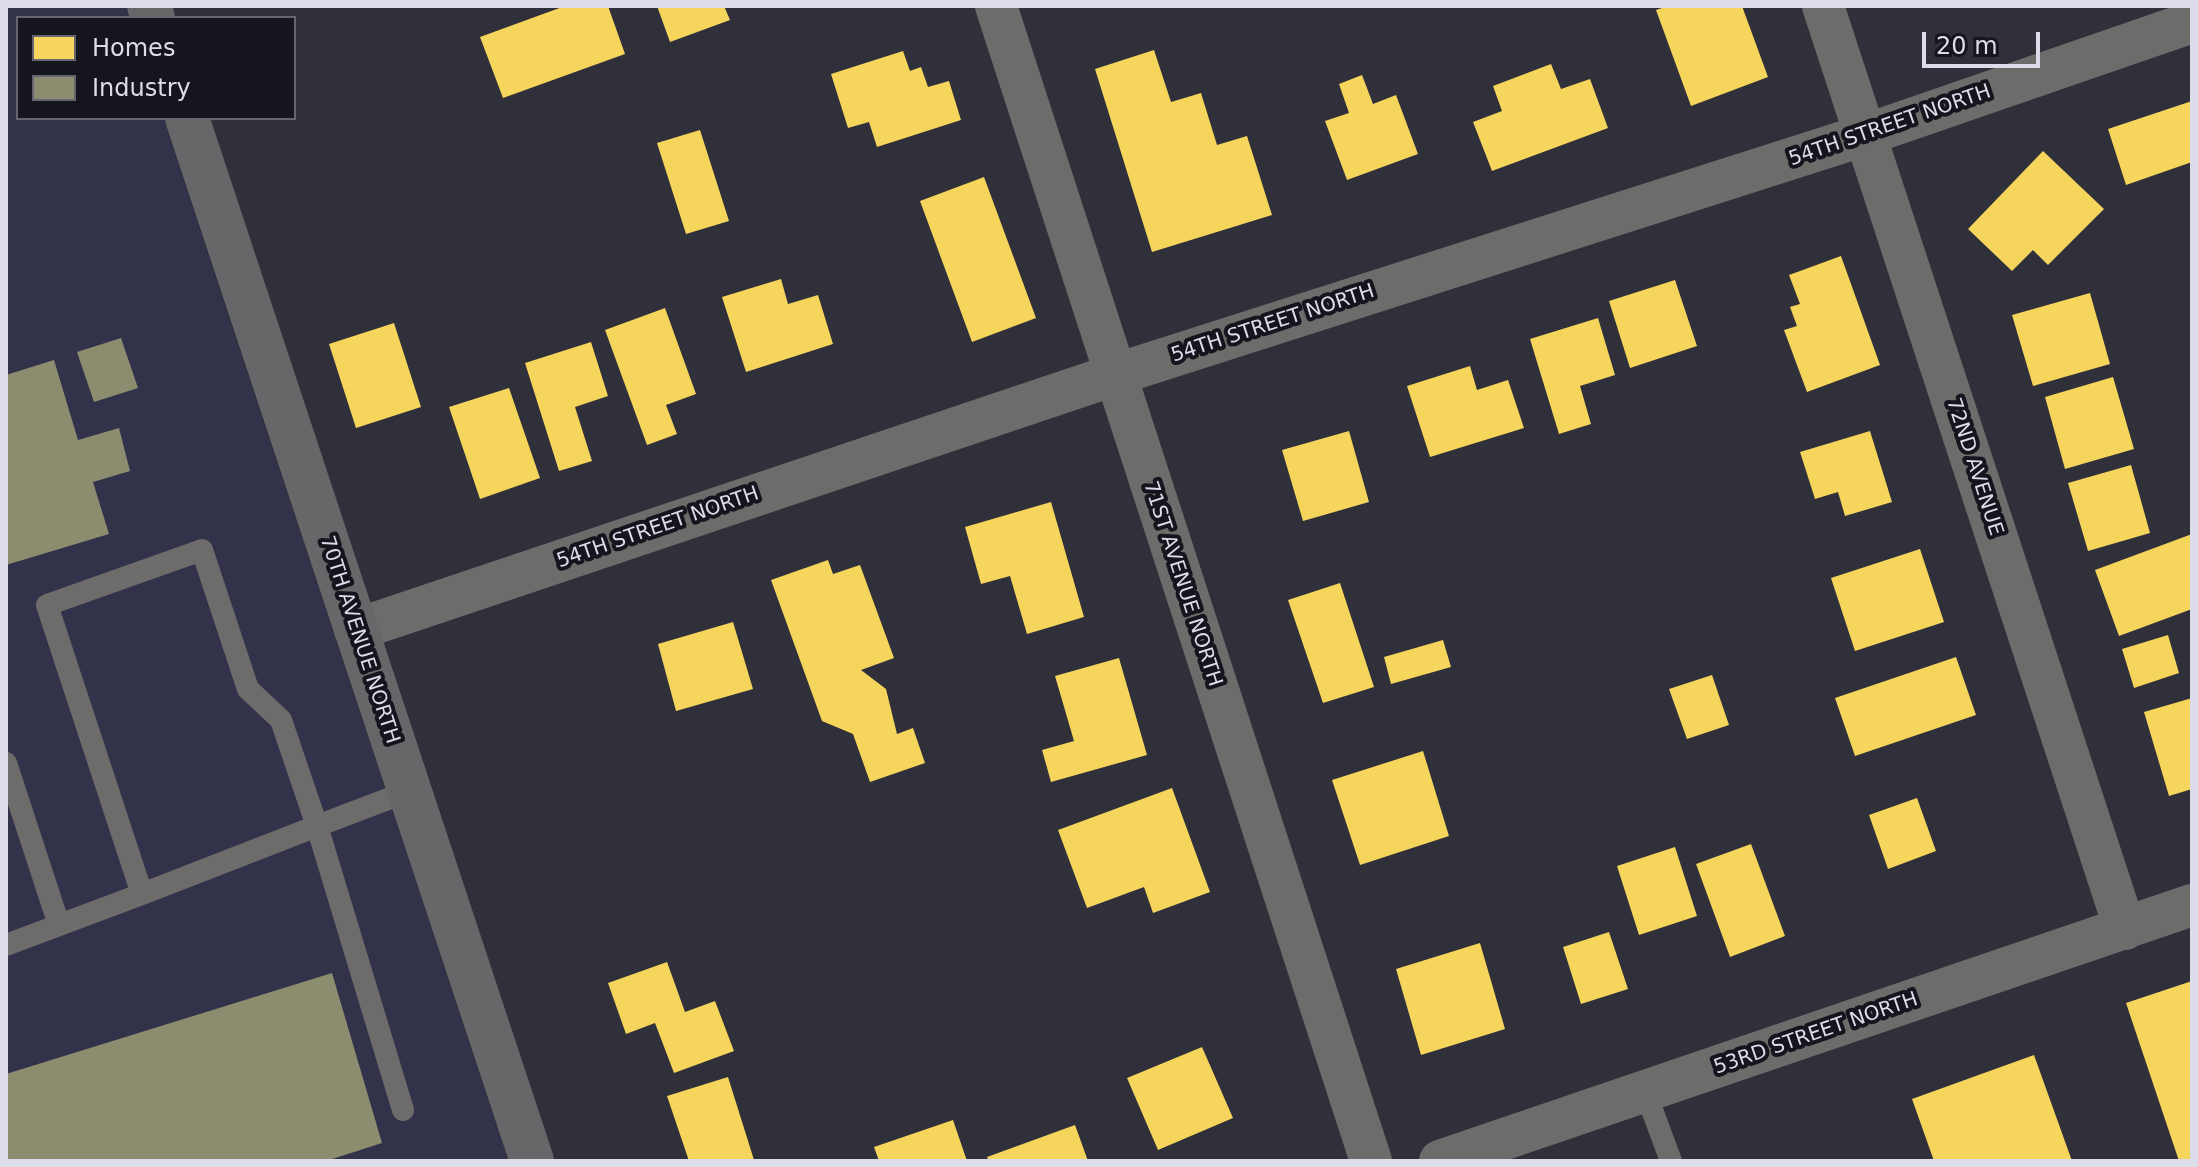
<!DOCTYPE html>
<style>
body{margin:0}
#map{position:relative;width:2198px;height:1167px;overflow:hidden;background:#30303b;font-family:"DejaVu Sans",sans-serif}
canvas{display:block}
.frame{position:absolute;inset:0;border:8px solid #dcdcea;pointer-events:none}
.legend{position:absolute;left:16px;top:16px;width:280px;height:104px;box-sizing:border-box;background:#15151e;border:2px solid #656570;margin:0;padding:10px 14px;list-style:none;font-size:24px;color:#dcdcea}
.legend li{display:flex;align-items:center;gap:16px;height:40px}
.legend b{width:40px;border:2px solid #656570}
.scale{position:absolute;left:1922px;top:32px;width:118px;height:36px;box-sizing:border-box;border:4px solid #dcdcea;border-top:0;padding-left:10px;font-size:24px;line-height:28px;white-space:nowrap;color:#dcdcea;-webkit-text-stroke:6px #15151e;paint-order:stroke}
</style>
<div id="map">
<canvas width="2198" height="1167"></canvas>
<div class="frame"></div>
<ul class="legend">
<li><b style="height:22px;background:#f6d55c"></b>Homes</li>
<li><b style="height:22px;background:#8c8c6e"></b>Industry</li>
</ul>
<div class="scale">20 m</div>
</div>
<script>
const g = document.querySelector('canvas').getContext('2d');
g.lineJoin = 'round';
function paint(path, color) { g.fillStyle = color; g.fill(path, 'evenodd'); }
const shape = rows => new Path2D(rows.map(r => 'M' + r).join(''));
function trace(path, color, width, dash) { g.strokeStyle = color; g.lineWidth = width; g.lineCap = dash ? 'butt' : 'round'; g.setLineDash(dash || []); g.stroke(path); }
function write(font, color, halo, rows, align = 'center') {
  g.font = font + ' "DejaVu Sans",sans-serif'; g.lineWidth = 8; g.setLineDash([]); g.textBaseline = 'middle'; g.strokeStyle = halo; g.fillStyle = color; for (const [text, x, y, turn = 0] of rows) {
    g.save(); g.translate(x, y); g.rotate((+turn || 0) * Math.PI / 180); g.textAlign = isNaN(turn) ? turn : align; if (halo) g.strokeText(text, 0, 0); g.fillText(text, 0, 0); g.restore();
  }
}
const built = shape([
 [6,6,126,6,130,18,18,18,18,118,163,118,508,1161,6,1161]
]);
const homes = shape([
 [565,6,608,6,625,54,503,98,480,37],
 [657,6,724,6,730,20,670,42],
 [1668,6,1742,6,1768,77,1691,106,1656,10],
 [1154,50,1171,102,1201,93,1217,145,1247,136,1272,215,1152,252,1095,69],
 [903,51,910,71,921,67,928,87,949,81,961,120,877,147,869,122,848,128,831,74],
 [1551,64,1561,89,1590,79,1608,128,1492,171,1473,122,1502,111,1493,86],
 [1362,75,1373,104,1396,95,1418,154,1347,180,1325,121,1349,113,1339,84],
 [2192,101,2192,162,2126,185,2108,129],
 [700,130,729,221,686,234,657,143],
 [2043,151,2104,209,2048,265,2033,250,2012,271,1968,229],
 [984,177,1036,318,972,342,920,201],
 [1841,256,1880,365,1807,392,1784,330,1797,326,1790,307,1800,304,1789,275],
 [781,279,788,304,818,295,833,344,746,372,722,297],
 [1675,280,1697,346,1630,368,1609,301],
 [2090,293,2110,364,2033,386,2012,315],
 [665,308,696,394,666,405,677,434,647,445,605,330],
 [1598,318,1615,375,1580,386,1591,424,1559,434,1530,339],
 [394,323,421,407,356,428,329,344],
 [591,342,608,396,575,407,592,461,559,471,525,363],
 [1470,366,1477,390,1508,380,1524,428,1430,457,1407,386],
 [2113,377,2134,449,2065,469,2045,397],
 [509,388,540,478,480,499,449,407],
 [1349,431,1369,502,1303,521,1282,450],
 [1870,431,1892,502,1845,516,1838,492,1815,499,1800,452],
 [2131,465,2150,533,2088,551,2068,483],
 [1051,502,1084,617,1027,634,1010,576,981,584,965,527],
 [2192,534,2192,609,2119,636,2095,570],
 [1920,549,1944,622,1855,651,1831,578],
 [828,560,833,574,860,565,894,658,861,670,886,689,897,734,913,728,925,763,870,782,853,734,822,721,771,580],
 [1340,583,1374,687,1323,703,1288,600],
 [733,622,753,689,676,711,658,644],
 [2168,635,2179,673,2134,688,2122,649],
 [1443,640,1451,667,1391,684,1384,657],
 [1956,657,1976,715,1855,756,1835,698],
 [1119,658,1147,755,1051,782,1042,750,1074,741,1055,676],
 [1712,675,1729,725,1687,739,1669,689],
 [2192,698,2192,789,2169,796,2144,712],
 [1423,751,1449,836,1360,865,1332,780],
 [1172,788,1210,892,1153,913,1144,887,1087,908,1058,830],
 [1917,798,1936,851,1888,869,1869,815],
 [1751,844,1785,936,1730,957,1696,864],
 [1675,847,1697,916,1639,935,1617,866],
 [1609,932,1628,989,1581,1004,1563,947],
 [1480,943,1505,1029,1421,1055,1396,969],
 [667,962,685,1012,715,1001,734,1051,674,1073,655,1023,626,1034,608,983],
 [2192,981,2192,1161,2179,1161,2126,1003],
 [1202,1047,1233,1118,1158,1150,1127,1078],
 [2034,1055,2072,1161,1934,1161,1912,1099],
 [728,1077,754,1160,689,1161,667,1096],
 [953,1120,967,1161,879,1161,874,1147],
 [1075,1125,1088,1161,989,1161,987,1157]
]);
const industry = shape([
 [121,338,138,388,94,402,77,352],
 [54,360,78,440,119,428,130,471,93,482,109,534,6,565,6,375],
 [332,973,382,1143,326,1161,6,1161,6,1074]
]);
const lane = shape([
 [6,763,59,925],
 [6,945,142,894],
 [1645,1091,1671,1161],
 [403,1110,317,826,281,720,248,689,202,550,47,605,142,894,317,826,409,791]
]);
const street = shape([
 [996,6,1371,1161],
 [1823,6,2125,929],
 [355,630,1114,375,1865,135,2192,22],
 [1440,1161,2192,905]
]);
const secondary = shape([
 [149,6,153,18],
 [187,118,532,1161]
]);
const streetNames = [
 ["54TH STREET NORTH",1890,126,-19],
 ["54TH STREET NORTH",1273,324,-18],
 ["72ND AVENUE",1974,467,72],
 ["54TH STREET NORTH",658,528,-19],
 ["71ST AVENUE NORTH",1182,584,72],
 ["70TH AVENUE NORTH",359,640,72],
 ["53RD STREET NORTH",1816,1034,-19]
];
paint(built, '#33324b');
paint(homes, '#f6d55c');
paint(industry, '#8c8c6e');
trace(lane, '#6e6c6b', 22);
trace(street, '#6e6c6b', 42);
trace(secondary, '#676668', 44);
write('20px', '#dcdcea', '#15151e', streetNames);
</script>
